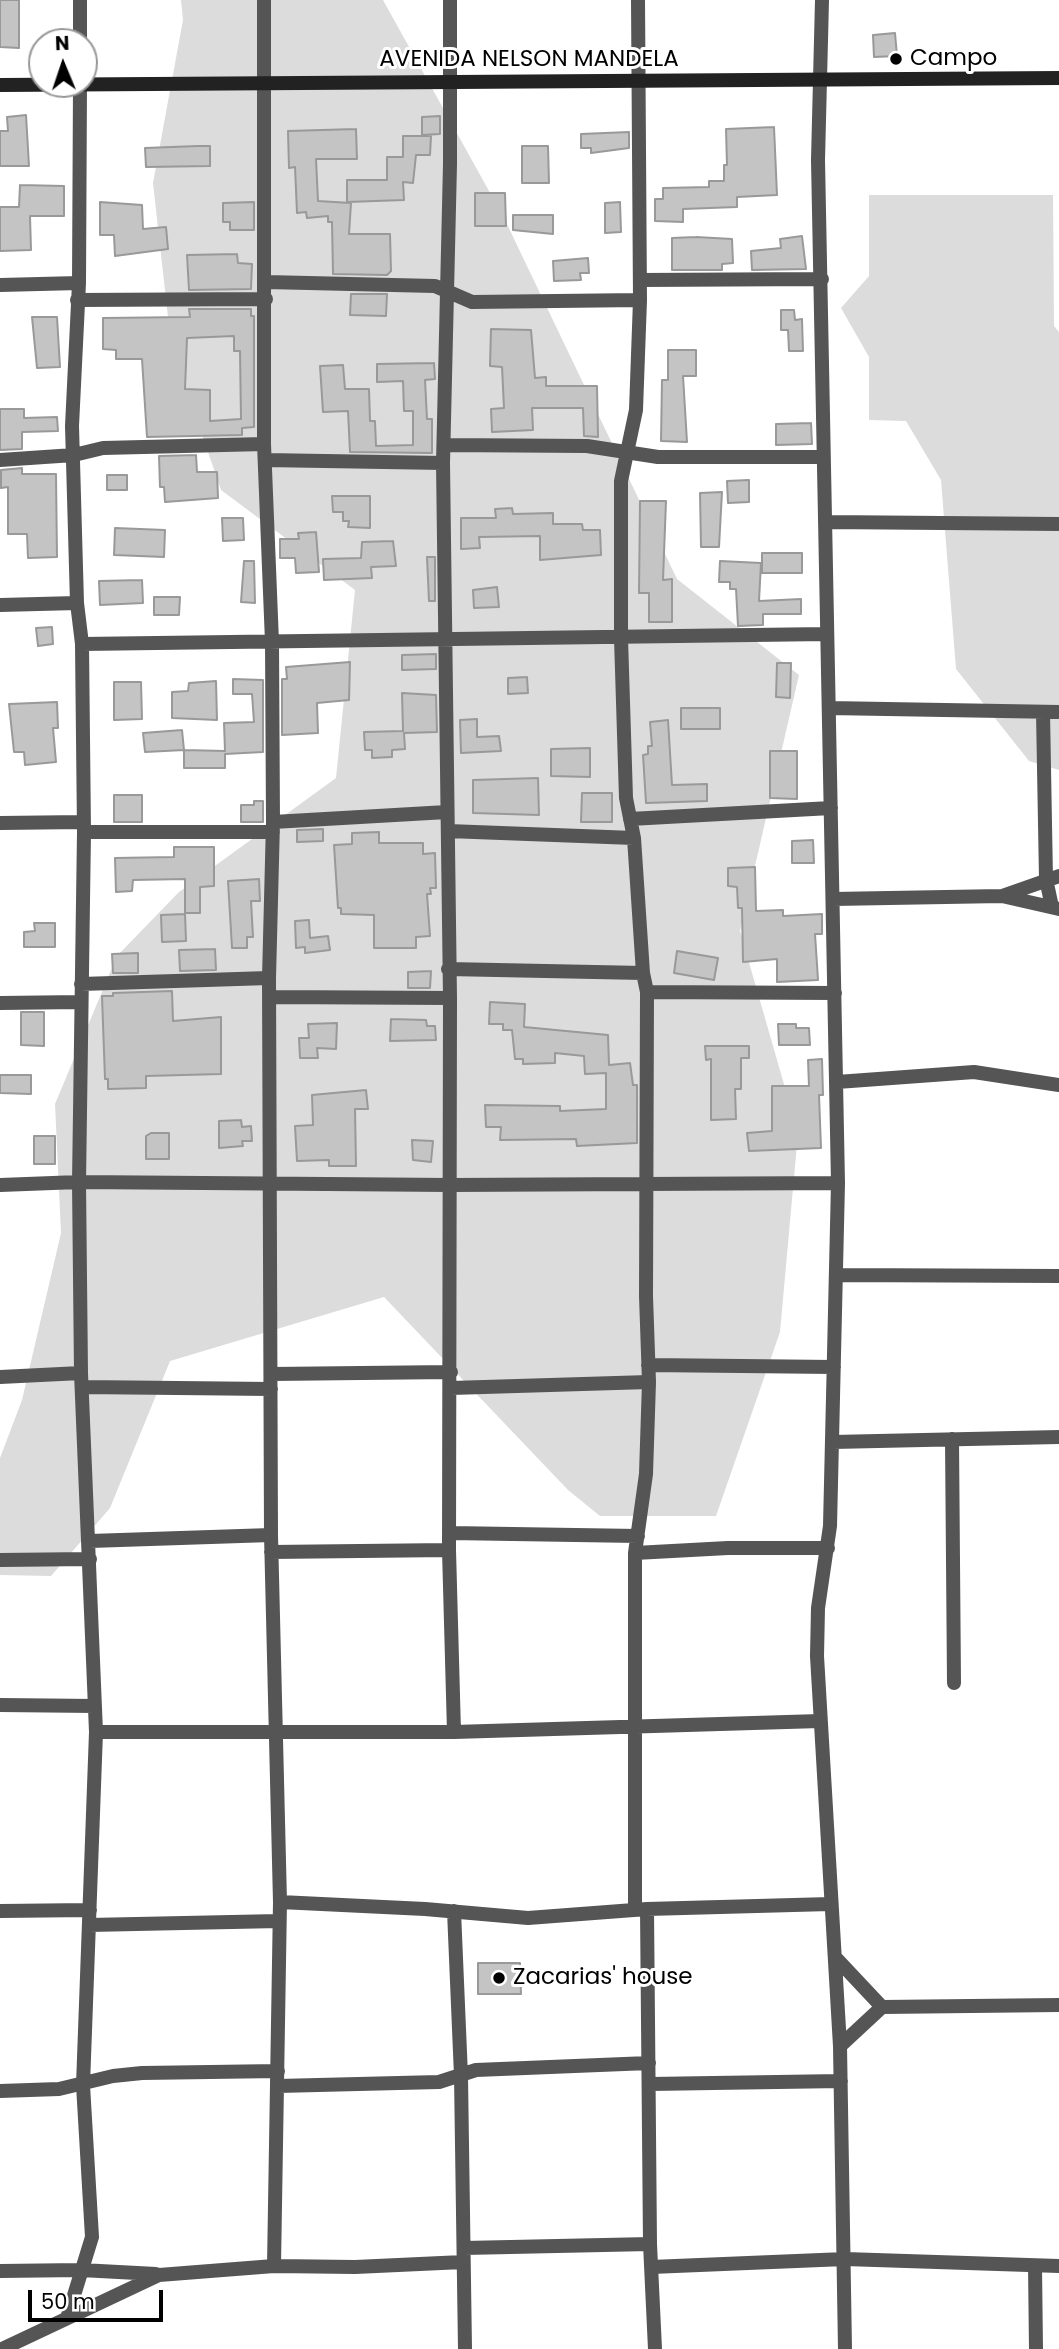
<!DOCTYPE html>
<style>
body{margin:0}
#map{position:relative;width:1059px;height:2349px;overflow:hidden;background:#fff;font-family:Poppins,sans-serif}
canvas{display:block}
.north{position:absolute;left:28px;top:28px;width:70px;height:70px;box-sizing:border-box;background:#fff;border:2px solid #999;border-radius:50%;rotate:358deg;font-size:19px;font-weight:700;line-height:28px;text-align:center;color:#000}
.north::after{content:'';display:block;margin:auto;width:24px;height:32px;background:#000;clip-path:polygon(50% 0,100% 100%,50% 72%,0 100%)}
.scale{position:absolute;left:28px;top:2290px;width:135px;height:32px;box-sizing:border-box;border:4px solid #000;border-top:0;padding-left:9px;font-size:21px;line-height:24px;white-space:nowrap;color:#000;-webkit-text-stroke:5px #fff;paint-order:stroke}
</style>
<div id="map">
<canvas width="1059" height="2349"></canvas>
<div class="north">N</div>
<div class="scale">50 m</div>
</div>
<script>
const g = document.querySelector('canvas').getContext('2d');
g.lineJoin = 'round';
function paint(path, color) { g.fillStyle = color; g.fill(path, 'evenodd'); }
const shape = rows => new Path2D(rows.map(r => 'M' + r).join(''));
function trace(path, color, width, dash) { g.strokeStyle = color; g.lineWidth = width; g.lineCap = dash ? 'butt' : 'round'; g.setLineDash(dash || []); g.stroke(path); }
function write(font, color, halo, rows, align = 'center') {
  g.font = font + ' Poppins,sans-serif'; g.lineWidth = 6; g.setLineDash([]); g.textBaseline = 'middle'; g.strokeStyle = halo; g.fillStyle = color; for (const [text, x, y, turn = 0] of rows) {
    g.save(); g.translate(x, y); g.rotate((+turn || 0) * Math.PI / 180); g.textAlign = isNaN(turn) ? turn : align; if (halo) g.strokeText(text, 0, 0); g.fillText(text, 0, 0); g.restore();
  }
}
const green = shape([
 [181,0,383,0,504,218,677,579,799,675,740,931,798,1133,780,1332,716,1516,600,1516,568,1490,384,1297,170,1361,110,1508,51,1576,0,1575,0,1458,22,1400,61,1233,55,1104,117,956,179,892,336,778,355,590,221,490,171,344,153,183,183,20],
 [869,195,1053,195,1054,326,1059,332,1059,770,1029,761,956,669,941,480,906,421,869,420,869,357,841,308,869,276]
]);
const building = shape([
 [0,0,19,0,19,48,0,47,0,0],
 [895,33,897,56,874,57,873,35,895,33],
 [26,115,29,166,0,166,0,131,8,131,7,117,26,115],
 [440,116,440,134,422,135,422,117,440,116],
 [774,127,777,195,737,197,737,207,683,209,683,222,655,221,655,199,663,199,663,188,709,187,709,181,724,181,724,165,727,165,726,129,774,127],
 [356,129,357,159,316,159,318,201,351,203,349,234,390,234,391,271,387,275,333,274,332,222,328,222,328,216,307,218,306,212,297,213,295,167,289,168,288,131,356,129],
 [629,132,629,148,591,153,591,148,581,148,581,134,629,132],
 [403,136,431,136,430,155,416,155,413,183,403,182,404,200,347,202,347,180,387,180,387,157,403,157,403,136],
 [198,146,210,146,210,166,146,167,145,148,198,146],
 [522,146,548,146,549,183,522,183,522,146],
 [20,185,64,186,64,216,30,216,31,250,0,251,0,207,19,207,20,185],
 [475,193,505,193,506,226,475,226,475,193],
 [100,202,142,205,143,229,166,227,168,249,115,256,114,235,100,235,100,202],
 [254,202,254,230,230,230,230,222,223,222,223,203,254,202],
 [620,202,621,232,605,233,605,203,620,202],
 [513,215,553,215,553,234,513,230,513,215],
 [802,236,806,269,752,270,751,251,781,248,780,239,802,236],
 [696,237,732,239,733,263,722,264,722,270,672,270,672,238,696,237],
 [237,254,238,263,252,264,251,289,189,290,187,255,237,254],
 [588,258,589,273,580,273,581,280,554,281,553,261,588,258],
 [351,294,387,294,386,316,350,315,351,294],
 [189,309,251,309,251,316,254,316,254,427,242,428,242,435,147,437,142,359,116,359,116,350,103,349,103,318,190,317,189,309],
 [234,336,234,351,240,351,241,419,210,421,210,390,185,389,187,338,234,336],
 [781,310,794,310,795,320,802,319,803,351,789,351,788,330,781,330,781,310],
 [32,317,57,317,60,367,37,368,32,317],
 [491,329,531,330,535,378,546,377,546,386,597,386,598,437,584,436,583,408,532,408,533,430,492,432,491,409,504,408,502,367,490,366,491,329],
 [668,350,696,350,696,376,683,376,687,442,661,441,662,380,668,380,668,350],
 [434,363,435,379,425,380,427,419,432,419,432,453,350,452,348,411,323,412,320,366,343,365,345,389,369,389,370,421,375,421,376,446,413,445,413,411,404,411,403,381,377,382,377,364,434,363],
 [0,409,24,409,24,418,57,417,58,431,22,432,22,449,0,450,0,409],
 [811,423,812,444,776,445,776,424,811,423],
 [196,455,197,472,217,472,218,498,165,502,164,487,160,487,159,456,196,455],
 [22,468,22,474,56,474,57,557,28,558,27,534,8,534,8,487,1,488,1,470,22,468],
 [107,475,127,475,127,490,107,490,107,475],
 [749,480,749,502,728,503,727,481,749,480],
 [722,492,719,547,701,547,700,493,722,492],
 [332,496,370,496,370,528,348,527,349,521,343,521,343,512,333,512,332,496],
 [640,501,666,501,663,580,672,579,672,622,649,622,649,593,639,593,640,501],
 [512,508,513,514,553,513,553,524,582,524,583,530,600,530,601,555,540,560,540,536,479,537,480,548,461,549,461,518,496,518,495,509,512,508],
 [222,518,243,518,244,540,223,541,222,518],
 [115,528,165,530,164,557,114,555,115,528],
 [316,532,319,572,296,573,295,558,280,558,280,539,299,539,298,533,316,532],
 [393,541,396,566,371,567,372,578,324,580,323,559,361,558,362,542,393,541],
 [762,553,802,553,802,573,762,573,762,553],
 [427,557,435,557,435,601,429,601,427,557],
 [244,561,254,561,255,603,241,602,244,561],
 [720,561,761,563,759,601,801,599,801,614,763,614,763,625,738,626,736,589,730,589,730,582,719,582,720,561],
 [142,580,143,603,100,605,99,581,142,580],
 [497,587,499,607,474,608,473,590,497,587],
 [154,597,180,597,179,615,154,615,154,597],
 [52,627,53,644,38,646,36,628,52,627],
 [436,654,436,669,402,670,402,655,436,654],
 [350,662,349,700,317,703,318,733,282,735,282,679,287,679,286,667,350,662],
 [777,663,791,663,790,698,776,697,777,663],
 [527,677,528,693,508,694,508,678,527,677],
 [233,679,263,680,263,752,225,754,225,768,184,768,184,750,225,751,224,723,254,722,252,694,233,694,233,679],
 [216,681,217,720,172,718,172,692,188,691,189,683,216,681],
 [114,682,141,682,142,719,114,720,114,682],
 [402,693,436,695,437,732,404,733,405,749,392,750,392,757,372,758,372,750,365,750,364,732,403,731,402,693],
 [57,702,58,728,53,728,56,762,25,765,24,752,14,752,9,704,57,702],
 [681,708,720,708,720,729,681,729,681,708],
 [477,719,477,737,499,736,501,751,461,753,460,720,477,719],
 [668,720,672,785,707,784,707,801,646,803,643,755,648,754,648,746,652,746,650,722,668,720],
 [182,730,184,750,145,752,143,733,182,730],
 [590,748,590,777,551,776,551,749,590,748],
 [770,751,797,751,797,799,770,798,770,751],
 [538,778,539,815,473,813,473,780,538,778],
 [582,793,612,793,612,822,581,822,582,793],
 [114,795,142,795,142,822,114,822,114,795],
 [254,801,263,801,263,822,241,822,241,805,254,805,254,801],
 [323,829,323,841,297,842,297,830,323,829],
 [379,832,379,843,423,843,423,854,435,853,436,888,430,888,431,894,427,894,430,936,416,937,416,948,374,948,374,915,341,914,341,908,338,908,334,845,352,844,352,833,379,832],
 [813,840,814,863,792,863,792,841,813,840],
 [174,847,214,847,214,886,200,887,200,913,185,913,185,879,133,880,132,891,116,892,115,858,174,857,174,847],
 [755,867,756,911,783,910,783,916,822,914,822,934,815,934,818,980,777,982,777,959,743,962,742,908,738,908,737,887,728,886,728,868,755,867],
 [259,879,260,901,251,901,253,937,247,937,247,948,232,948,228,881,259,879],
 [185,914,186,941,162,942,161,915,185,914],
 [309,920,310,938,328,936,330,950,305,953,305,947,296,948,295,921,309,920],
 [34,923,55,923,55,947,24,947,24,932,35,931,34,923],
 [215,949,216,970,180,971,179,950,215,949],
 [677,951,718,958,714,980,674,973,677,951],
 [138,953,138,973,113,973,112,954,138,953],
 [431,971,430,988,408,988,408,972,431,971],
 [172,991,173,1021,221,1017,221,1074,146,1076,146,1088,108,1089,108,1079,105,1079,102,996,113,996,113,993,172,991],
 [490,1002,525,1004,524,1027,608,1035,609,1065,630,1063,633,1085,637,1085,637,1143,577,1146,576,1139,500,1140,501,1127,486,1127,485,1105,560,1106,560,1111,606,1109,606,1073,585,1074,584,1056,555,1053,555,1063,523,1064,523,1059,515,1059,512,1030,503,1030,503,1024,489,1024,490,1002],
 [21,1012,44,1012,44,1046,21,1045,21,1012],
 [391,1019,426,1020,427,1026,435,1026,436,1040,390,1041,391,1019],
 [337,1023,336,1049,317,1048,318,1058,300,1058,299,1038,309,1038,308,1024,337,1023],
 [778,1024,796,1024,796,1028,809,1028,810,1045,779,1045,778,1024],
 [705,1046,749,1046,749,1058,741,1058,741,1089,735,1089,736,1119,711,1120,711,1059,706,1060,705,1046],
 [822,1059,823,1095,819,1095,821,1148,749,1151,747,1133,772,1131,772,1086,809,1086,808,1060,822,1059],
 [0,1075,31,1075,31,1094,0,1093,0,1075],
 [366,1090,368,1109,355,1109,356,1166,329,1166,329,1160,297,1161,295,1126,313,1125,312,1095,366,1090],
 [241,1120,242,1127,251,1126,252,1141,242,1141,243,1146,219,1148,219,1121,241,1120],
 [151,1133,169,1133,169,1159,146,1159,146,1136,151,1133],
 [34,1136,55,1136,55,1164,34,1164,34,1136],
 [412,1140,433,1141,431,1162,413,1160,412,1140],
 [478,1963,520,1963,521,1994,478,1994,478,1963]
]);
const street = shape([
 [80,0,80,42],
 [264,0,264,444,272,642,273,822,269,978,271,1535,280,1902,274,2266],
 [450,0,450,164,443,463,450,998,449,1550,454,1732],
 [822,0,818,160,838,1183,830,1526,818,1608,817,1656,840,2046,845,2349],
 [640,280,822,279],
 [266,282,435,286,472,302,640,300],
 [0,285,79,283],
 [77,300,266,299],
 [444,445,587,446,658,457,823,457],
 [0,460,74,455,103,448,264,444],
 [265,460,443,463],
 [826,522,1059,524],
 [0,605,77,603],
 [82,644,827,634],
 [829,708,1059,712],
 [1043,712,1046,879,1052,907],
 [630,819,831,808],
 [273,822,447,812],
 [0,823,83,822],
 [448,831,634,838],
 [84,832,273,832],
 [1002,896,1059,909],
 [833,899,1002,896,1059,876],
 [448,969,643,973],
 [81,984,269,978],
 [647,992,835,993],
 [270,997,450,998],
 [0,1003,81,1002],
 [837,1082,974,1072,1059,1085],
 [0,1185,79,1182,450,1185,838,1183],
 [837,1275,1059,1276],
 [648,1365,834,1367],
 [272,1374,451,1372],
 [0,1377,81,1373],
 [82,1387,271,1389],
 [451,1388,649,1382],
 [952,1439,954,1683],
 [833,1442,1059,1437],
 [450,1533,638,1536],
 [90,1541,271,1535],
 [271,1552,449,1550],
 [635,1553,728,1548,828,1548],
 [0,1560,90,1559],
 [0,1705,95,1706],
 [96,1732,454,1732,820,1721],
 [280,1902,425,1909,528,1918,647,1909,830,1904],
 [647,1909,650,2244,655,2349],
 [635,1910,635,1553,646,1474,649,1382,646,1296,647,992,643,973,634,838,626,798,621,638,621,481,636,410,640,300,638,0],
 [0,1911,90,1910],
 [454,1911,461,2076,465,2349],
 [89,1925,279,1921],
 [835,1957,882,2007],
 [840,2046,882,2007,1059,2005],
 [650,2084,841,2081],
 [278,2086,439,2082,476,2070,649,2063],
 [0,2091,59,2089,113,2076,142,2073,278,2071],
 [464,2248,650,2244],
 [1035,2266,1036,2349],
 [651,2267,845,2259,1059,2266],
 [0,2271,81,2270,156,2274],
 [67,2318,92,2237,83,2085,96,1732,81,1373,79,1182,84,832,82,644,77,603,72,426,79,283,80,84],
 [2,2349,159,2275,274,2266,355,2267,463,2262]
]);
const secondary = shape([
 [0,85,1059,78]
]);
const markers = [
 [896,59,7,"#000"],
 [499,1978,7,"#000"]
];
const poiNames = [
 ["Campo",910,59],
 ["Zacarias' house",513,1978]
];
const streetNames = [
 ["AVENIDA NELSON MANDELA",529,60]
];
paint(green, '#dcdcdc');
paint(building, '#c4c4c4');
trace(building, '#999', 2);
trace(street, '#555', 14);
trace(secondary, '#222', 14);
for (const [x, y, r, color] of markers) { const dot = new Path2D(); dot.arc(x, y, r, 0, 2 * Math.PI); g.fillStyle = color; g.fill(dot); trace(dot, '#fff', 2.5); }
write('23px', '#000', '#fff', poiNames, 'left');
write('23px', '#000', '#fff', streetNames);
</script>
